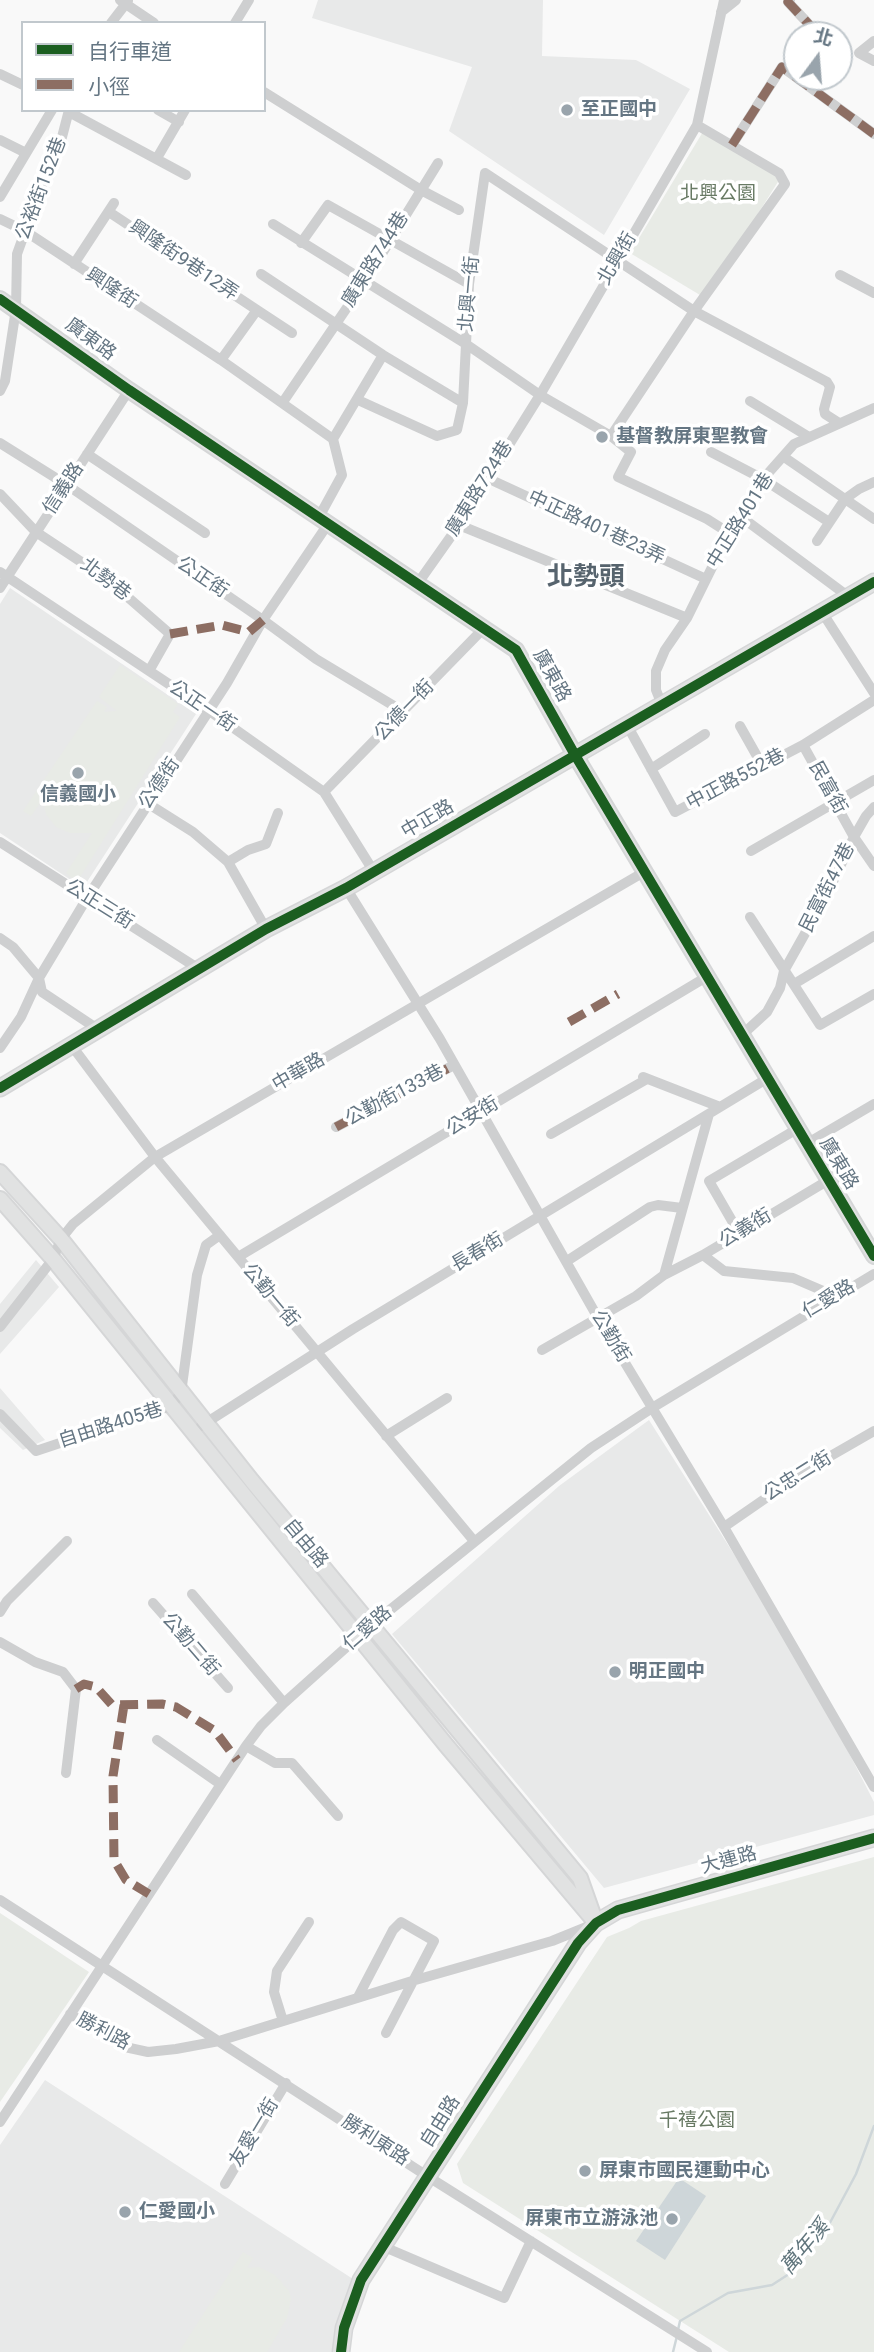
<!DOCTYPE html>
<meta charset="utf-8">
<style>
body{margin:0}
#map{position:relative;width:874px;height:2352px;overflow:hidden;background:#f9f9f9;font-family:Roboto,"Noto Sans TC",sans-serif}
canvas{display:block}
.legend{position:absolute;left:21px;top:21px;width:245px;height:91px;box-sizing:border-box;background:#fff;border:2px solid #c1c8cd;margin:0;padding:9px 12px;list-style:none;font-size:21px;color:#657683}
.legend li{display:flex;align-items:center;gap:14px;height:35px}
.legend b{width:35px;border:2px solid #c1c8cd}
.north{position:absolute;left:783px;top:21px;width:70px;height:70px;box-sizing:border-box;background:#fff;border:2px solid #c1c8cd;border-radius:50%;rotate:16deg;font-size:19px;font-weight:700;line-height:28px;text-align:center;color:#657683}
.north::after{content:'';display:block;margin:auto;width:24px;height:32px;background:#99a4ac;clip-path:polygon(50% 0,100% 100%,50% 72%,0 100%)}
</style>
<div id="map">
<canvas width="874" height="2352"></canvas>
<ul class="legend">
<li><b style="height:9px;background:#1b5e20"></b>自行車道</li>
<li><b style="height:9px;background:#8d6e63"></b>小徑</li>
</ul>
<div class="north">北</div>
</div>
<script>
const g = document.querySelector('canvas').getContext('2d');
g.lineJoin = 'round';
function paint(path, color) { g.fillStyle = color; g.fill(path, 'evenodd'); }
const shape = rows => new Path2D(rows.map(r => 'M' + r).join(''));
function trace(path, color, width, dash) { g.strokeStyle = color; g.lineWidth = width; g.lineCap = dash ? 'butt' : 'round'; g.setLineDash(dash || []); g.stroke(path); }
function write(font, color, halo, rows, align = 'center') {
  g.font = font + ' Roboto,"Noto Sans TC",sans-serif'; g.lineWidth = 7; g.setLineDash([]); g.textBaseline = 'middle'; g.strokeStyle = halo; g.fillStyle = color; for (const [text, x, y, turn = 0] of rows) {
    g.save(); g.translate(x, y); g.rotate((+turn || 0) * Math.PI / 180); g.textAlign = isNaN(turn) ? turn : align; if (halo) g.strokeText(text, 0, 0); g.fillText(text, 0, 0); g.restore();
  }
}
const built = shape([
 [318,0,543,0,542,56,636,60,690,89,604,235,449,131,472,67,312,18],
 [10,588,196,714,83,888,0,833,0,604],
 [36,1260,59,1287,0,1354,0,1304],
 [0,1388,45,1440,23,1450,0,1428],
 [649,1420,773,1616,827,1710,874,1802,874,1815,604,1888,392,1634,559,1486],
 [45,2080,353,2279,332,2352,0,2352,0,2145]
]);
const green = shape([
 [704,130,781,177,705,298,630,253],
 [120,665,178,704,173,712,180,717,77,882,66,873,92,833,70,833,56,827,46,814,43,799,31,816,23,811,97,701,107,707,104,712,117,711,99,697],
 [874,1857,874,2352,729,2352,463,2183,457,2164,607,1937,629,1928,641,1921],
 [0,1913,89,1972,0,2102],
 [243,2252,253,2258,247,2268,259,2267,275,2275,289,2291,291,2299,287,2318,267,2352,179,2352]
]);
const water = shape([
 [679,2178,706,2196,665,2260,636,2241]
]);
const stream = shape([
 [678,2330,680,2321,728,2293,772,2285,792,2272,825,2232,856,2174,874,2126],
 [673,2352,677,2336]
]);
const street = shape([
 [120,0,154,23],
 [790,0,788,2,819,35],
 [721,12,736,0],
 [111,23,128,1],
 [235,23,249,0],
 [874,41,859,53,874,61],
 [0,74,23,85],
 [264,92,421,190,459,210],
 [158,110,179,122],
 [69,112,186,175],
 [697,125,779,173,785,184,694,311,611,436,540,395,466,344,469,284,485,173,694,311,827,382,830,387,824,409,825,414,839,423],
 [0,140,26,153],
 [732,145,782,67,874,134],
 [157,158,185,110],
 [0,197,52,110],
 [109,212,257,310],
 [0,219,25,231,221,360,333,439,342,475,319,517],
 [273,224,466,344,463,403,457,430,437,436,358,400],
 [301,243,328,205,469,284],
 [74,264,114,203],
 [261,274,383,355,463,403],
 [840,275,874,293],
 [221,360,257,310,292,333],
 [0,391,5,381,16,309,17,254,48,168,61,141,69,110],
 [750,401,809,437],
 [283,402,365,281,438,163],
 [611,436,631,452,618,477,707,519,729,533],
 [333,439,383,355],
 [0,443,67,485,263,620,316,659,404,712],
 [711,452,763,479,829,522],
 [87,454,205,533],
 [784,457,874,519],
 [487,478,706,579],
 [0,494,36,532,107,579,170,634,149,671],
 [740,516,849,597],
 [459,525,687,618],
 [817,541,845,499,859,489,874,482],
 [0,572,208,710,324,792,374,872],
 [418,583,459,525,540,395,697,125,724,0],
 [0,588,129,390],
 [822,612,874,693],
 [662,705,656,690,656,671,665,650,687,618,729,533,763,479,794,444,874,408],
 [627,725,675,812,803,745,874,700],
 [740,726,762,765],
 [803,745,854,837,874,866],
 [651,769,705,734],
 [324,792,485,627],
 [147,803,193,832,228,862,266,929],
 [0,842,199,969],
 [751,851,874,780],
 [228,862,248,850,266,844,278,813],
 [346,888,440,1039,598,1318,724,1527,874,1787],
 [750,917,820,1025,874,994],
 [0,938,13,947,39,978,42,992,99,1030],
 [794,984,874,936],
 [743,1034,767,1012,780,988,784,971,826,896,854,837,866,816,874,807],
 [72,1046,155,1157,474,1541],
 [0,1048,21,1017,39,978,87,898,227,683,263,620,328,524],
 [643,1077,720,1107],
 [336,1127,454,1065],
 [551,1134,647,1079],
 [806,1144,874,1104],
 [739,1233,709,1181,797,1129],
 [703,1255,724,1271,793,1278,835,1296],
 [238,1257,708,976],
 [567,1261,650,1207,658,1205,682,1208],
 [664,1275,709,1114],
 [0,1327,53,1259,61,1239,73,1224,155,1157,644,872],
 [542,1350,636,1296,664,1275,703,1255,827,1181],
 [0,1414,36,1451,171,1406,181,1393,197,1275,206,1245,220,1235],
 [201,1426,353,1329,768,1078],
 [386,1436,447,1398],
 [724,1527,808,1469,874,1431],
 [192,1594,284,1703],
 [153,1603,228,1688],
 [0,1612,7,1601,67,1541],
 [0,1642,35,1662,63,1672,76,1689,66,1773],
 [157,1740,220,1784],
 [246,1746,275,1763,292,1763,338,1816],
 [0,1900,427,2176,707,2352],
 [358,1997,393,1930,401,1922,434,1941,386,2033],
 [70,2014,125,2047,148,2052,176,2049,219,2041,412,1981,552,1941,589,1926],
 [283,2021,274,1992,277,1971,309,1922],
 [0,2122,246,1746,261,1726,284,1703,370,1626,591,1448,652,1408,874,1274],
 [225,2184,286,2083],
 [382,2246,504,2298,531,2241]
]);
const secondary = shape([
 [0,299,129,390,516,650,575,755,874,1256],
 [0,1172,61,1239,252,1481,580,1878,596,1923],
 [0,1199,53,1259,446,1745,591,1917]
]);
const primary = shape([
 [0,1088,266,929,346,888,874,582],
 [341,2352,344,2328,361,2280,578,1943,596,1923,618,1910,874,1838]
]);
const quiet = shape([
 [790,0,788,2,819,35],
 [732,145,782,67,874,134],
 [170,634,222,625,249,632,263,620],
 [569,1022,618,994],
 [336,1127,454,1065],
 [76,1689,84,1684,96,1687,112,1705,162,1704,176,1707,215,1731,237,1760],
 [124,1705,113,1776,114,1860,126,1880,149,1894]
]);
const cycleway = shape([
 [0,299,129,390,516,650,575,755,874,1256],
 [0,1088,266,929,346,888,874,582],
 [341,2352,344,2328,361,2280,578,1943,596,1923,618,1910,874,1838]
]);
const markers = [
 [567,110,7,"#99a4ac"],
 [602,437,7,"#99a4ac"],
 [78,773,7,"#99a4ac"],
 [615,1672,7,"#99a4ac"],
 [585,2171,7,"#99a4ac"],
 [125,2212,7,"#99a4ac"],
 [672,2219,7,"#99a4ac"]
];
const poiNames = [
 ["至正國中",581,110],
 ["基督教屏東聖教會",616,437],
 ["信義國小",78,795,"center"],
 ["明正國中",629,1672],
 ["屏東市國民運動中心",599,2171],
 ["仁愛國小",139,2212],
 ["屏東市立游泳池",658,2219,"right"]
];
const streetNames = [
 ["公裕街152巷",42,189,-69],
 ["北興街",618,259,-60],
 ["廣東路744巷",376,260,-58],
 ["興隆街9巷12弄",183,261,34],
 ["興隆街",111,289,33],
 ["北興一街",470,294,-85],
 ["廣東路",90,340,36],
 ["信義路",64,489,-57],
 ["廣東路724巷",480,489,-58],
 ["中正路401巷",741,521,-58],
 ["中正路401巷23弄",596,528,25],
 ["公正街",202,578,34],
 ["北勢巷",105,580,37],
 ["廣東路",551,676,61],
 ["公正一街",202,707,34],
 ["公德一街",405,711,-46],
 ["中正路552巷",736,780,-28],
 ["公德街",160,784,-56],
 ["民富街",827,788,61],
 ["中正路",428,820,-30],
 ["民富街47巷",828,888,-63],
 ["公正三街",99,905,32],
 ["中華路",299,1073,-30],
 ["公勤街133巷",395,1096,-28],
 ["公安街",473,1117,-31],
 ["廣東路",838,1164,59],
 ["公義街",746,1229,-31],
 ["長春街",478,1253,-31],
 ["公勤一街",270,1296,50],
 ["仁愛路",829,1300,-30],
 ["公勤街",610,1337,59],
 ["自由路405巷",111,1426,-18],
 ["公忠二街",798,1477,-32],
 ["自由路",305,1544,50],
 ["仁愛路",368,1629,-41],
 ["公勤二街",190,1645,49],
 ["大連路",729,1861,-15],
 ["勝利路",103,2032,28],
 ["自由路",441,2122,-58],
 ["友愛一街",255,2133,-59],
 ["勝利東路",375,2141,33]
];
const parkNames = [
 ["北興公園",718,194],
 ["千禧公園",697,2121]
];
const waterNames = [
 ["萬年溪",806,2248,-50]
];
const districtNames = [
 ["北勢頭",586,578]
];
paint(built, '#e8e9e9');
paint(green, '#e8ebe6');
paint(water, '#ced6d9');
trace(stream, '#ced6d9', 2.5);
trace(secondary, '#d5d6d7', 18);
trace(primary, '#d5d6d7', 19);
trace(street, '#cecfd0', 10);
trace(secondary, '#e1e2e2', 14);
trace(primary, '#e1e2e2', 16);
trace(quiet, '#8d6e63', 9, [18, 9]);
trace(cycleway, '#1b5e20', 10);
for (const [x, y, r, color] of markers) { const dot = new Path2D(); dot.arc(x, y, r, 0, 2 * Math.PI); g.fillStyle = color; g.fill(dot); trace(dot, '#fff', 2.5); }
write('bold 19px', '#657683', '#fff', poiNames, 'left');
write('19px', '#657683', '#fff', streetNames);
write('19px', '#687a64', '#fff', parkNames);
write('italic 21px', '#60757c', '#fff', waterNames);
write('bold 26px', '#57646e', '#fff', districtNames);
</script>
